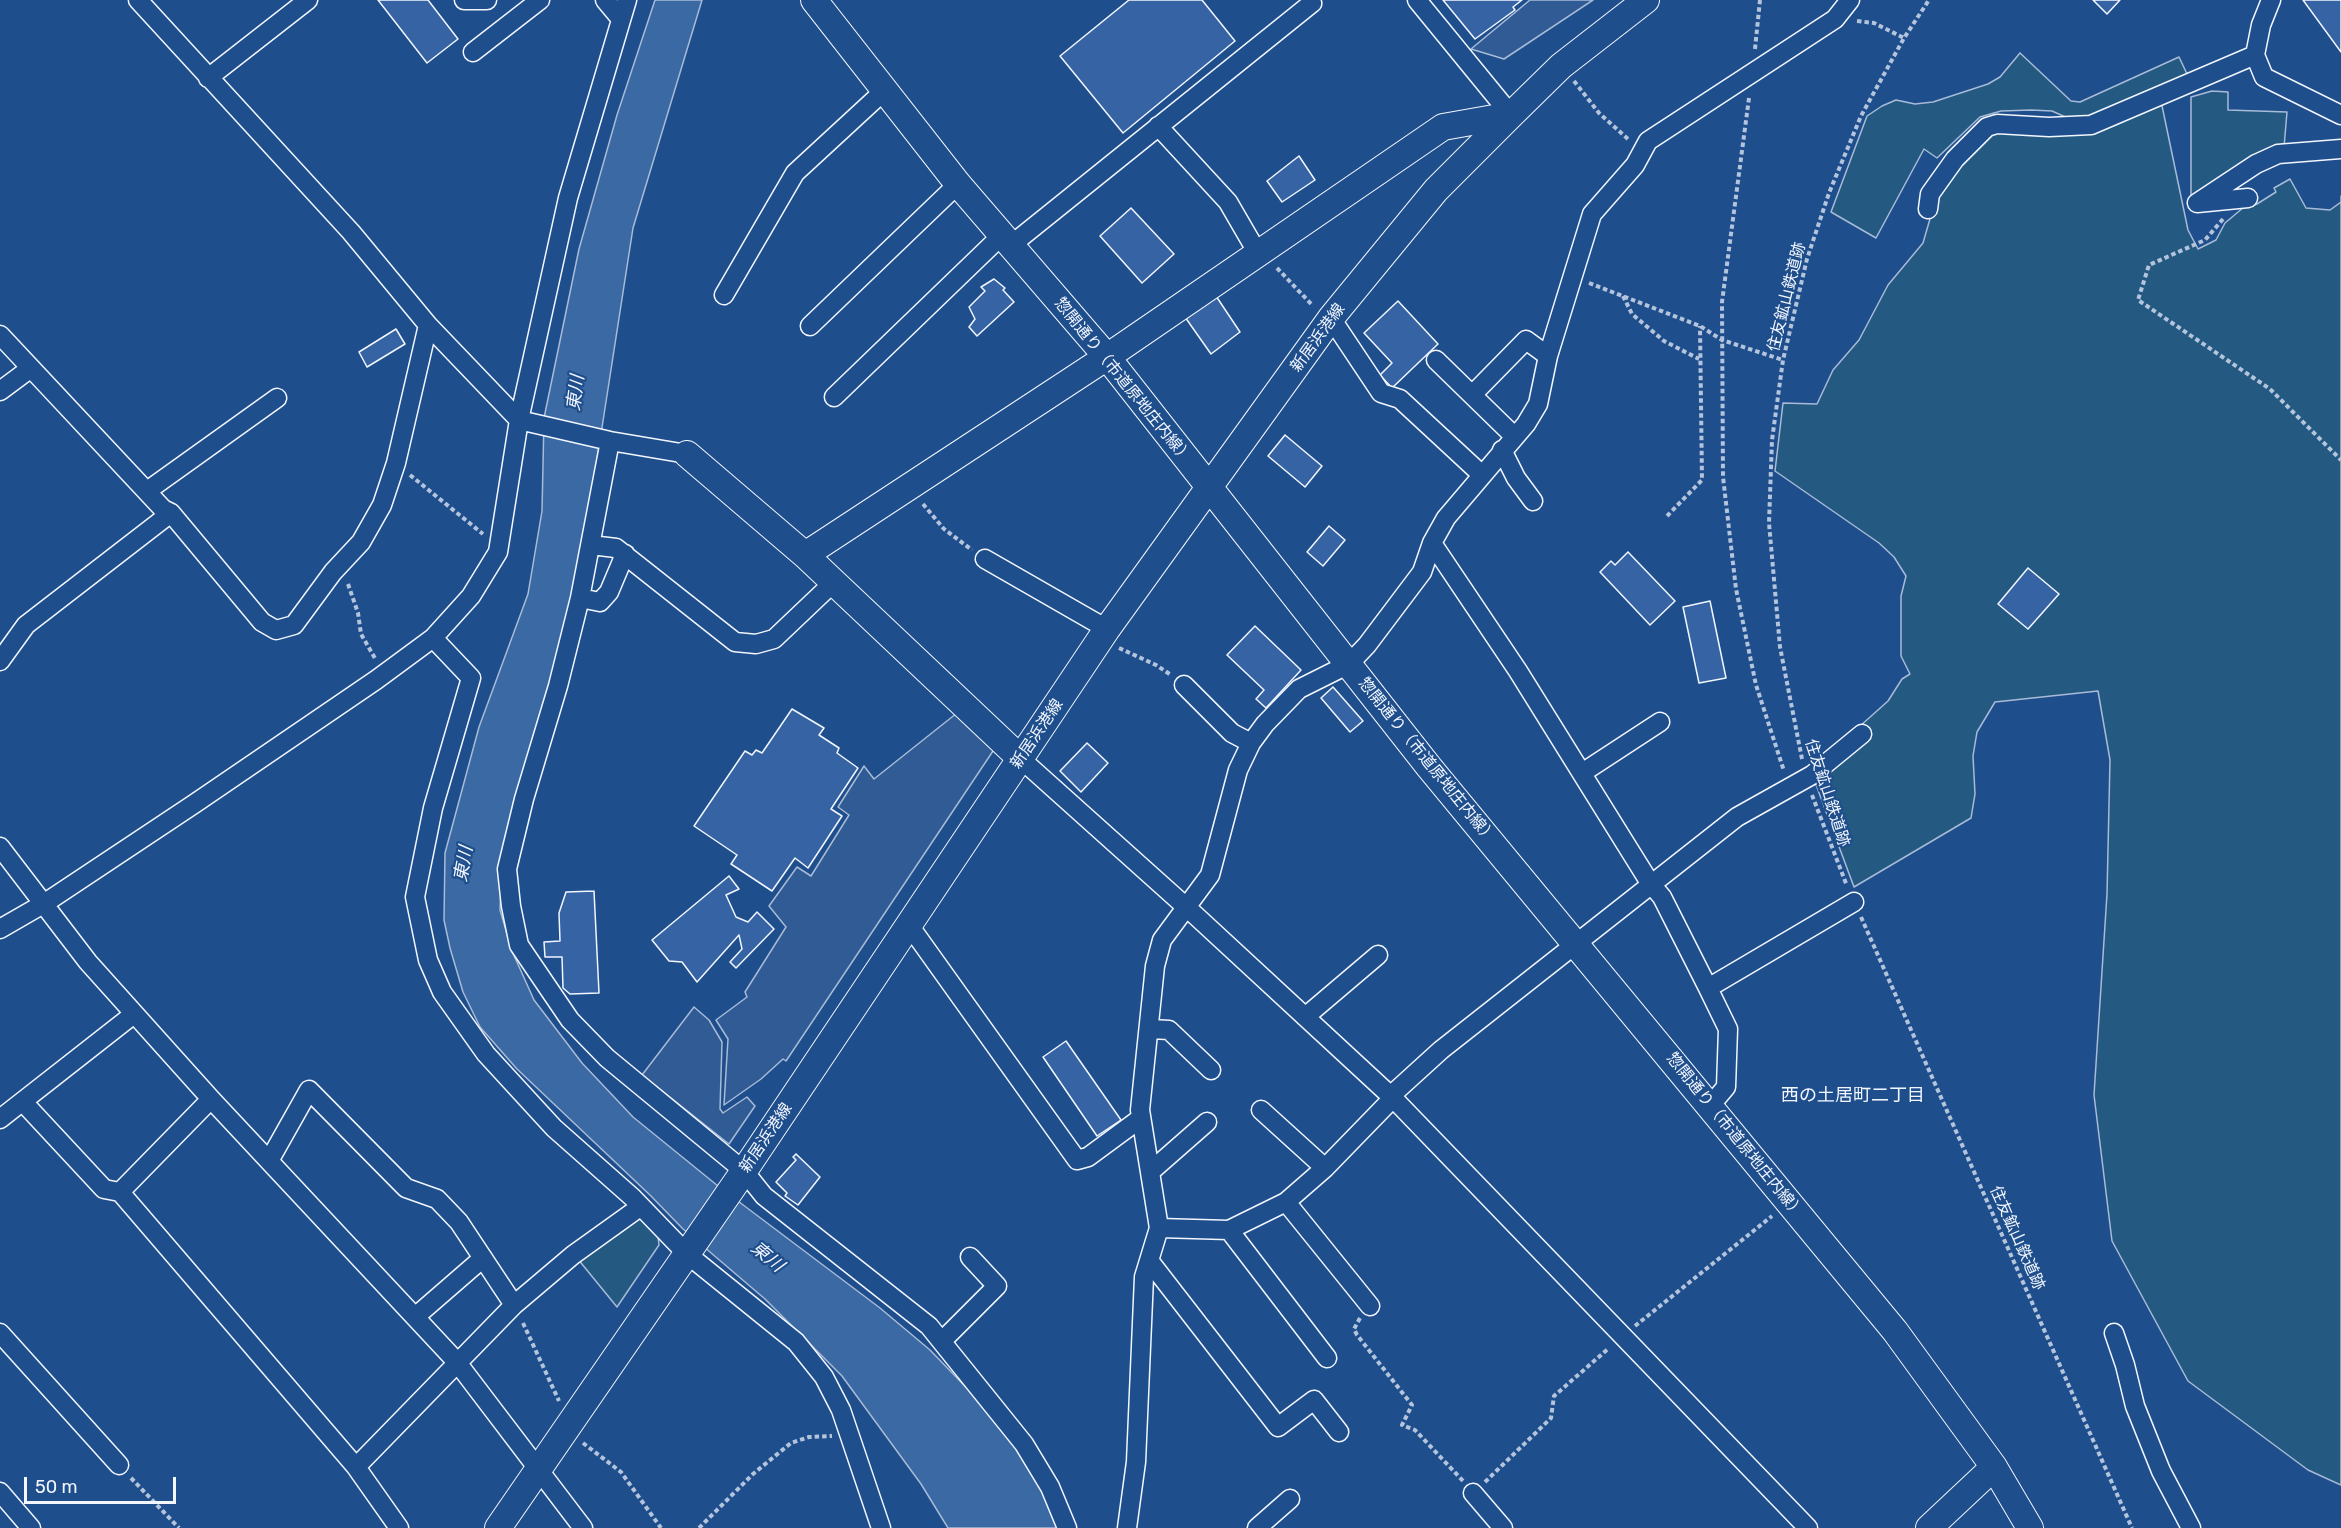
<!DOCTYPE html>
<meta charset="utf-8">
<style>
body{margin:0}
#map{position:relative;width:2341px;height:1528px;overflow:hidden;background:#1f4e8c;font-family:Rubik,sans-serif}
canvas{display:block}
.scale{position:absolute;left:24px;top:1477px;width:152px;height:27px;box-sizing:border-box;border:3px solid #f2f6ff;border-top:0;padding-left:8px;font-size:18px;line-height:21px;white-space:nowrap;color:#f2f6ff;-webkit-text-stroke:4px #1f4e8c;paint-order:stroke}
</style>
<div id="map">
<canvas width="2341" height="1528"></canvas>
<div class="scale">50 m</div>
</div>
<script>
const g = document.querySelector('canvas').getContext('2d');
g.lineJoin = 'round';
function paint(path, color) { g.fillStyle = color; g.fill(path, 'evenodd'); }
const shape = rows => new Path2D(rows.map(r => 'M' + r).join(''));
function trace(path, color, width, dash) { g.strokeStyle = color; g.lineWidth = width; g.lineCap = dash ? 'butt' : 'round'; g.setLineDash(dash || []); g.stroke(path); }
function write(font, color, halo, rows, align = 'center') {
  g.font = font + ' Rubik,"Noto Sans JP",sans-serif'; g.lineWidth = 4.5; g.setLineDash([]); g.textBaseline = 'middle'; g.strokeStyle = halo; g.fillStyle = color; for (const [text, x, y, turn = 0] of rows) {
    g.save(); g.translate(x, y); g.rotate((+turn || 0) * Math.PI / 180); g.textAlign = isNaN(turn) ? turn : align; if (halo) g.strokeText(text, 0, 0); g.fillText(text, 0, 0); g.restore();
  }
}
const green = shape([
 [2020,53,2071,101,2080,102,2179,57,2188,76,2098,118,2070,119,2052,111,2031,110,2001,111,1980,117,1937,158,1924,149,1876,238,1831,212,1867,116,1882,106,1896,100,1915,104,1933,102,1988,84,2000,77,2020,53],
 [2212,91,2228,92,2228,110,2287,112,2284,147,2191,198,2191,97,2212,91],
 [2161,101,2188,230,2198,249,2216,240,2225,223,2244,207,2257,204,2276,192,2274,188,2290,179,2306,208,2330,210,2341,202,2341,196,2341,1485,2308,1470,2188,1381,2112,1241,2094,1095,2107,894,2110,760,2098,691,1995,702,1977,732,1973,756,1975,794,1971,818,1854,887,1815,782,1859,727,1888,701,1902,679,1910,674,1901,656,1901,596,1906,576,1894,557,1879,543,1775,471,1783,403,1817,404,1833,370,1859,340,1888,285,1923,243,1934,205,1961,159,1989,130,2038,130,2161,101],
 [636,1215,642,1217,658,1236,659,1245,617,1307,577,1258,636,1215]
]);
const parking = shape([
 [1530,0,1593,0,1504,59,1471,49,1530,0],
 [957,713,995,748,786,1061,783,1059,761,1079,724,1105,728,1039,716,1020,747,997,745,992,786,927,769,906,797,867,811,876,849,815,838,807,864,766,874,779,957,713],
 [694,1007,709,1020,722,1042,720,1109,723,1113,747,1097,755,1106,729,1144,642,1075,694,1007]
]);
const water = shape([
 [655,0,702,0,633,228,580,569,501,888,500,910,512,951,534,1000,582,1063,633,1117,718,1186,880,1308,930,1350,986,1408,1030,1463,1058,1528,948,1528,921,1484,842,1376,765,1299,683,1229,651,1196,517,1069,480,1027,463,992,450,948,444,920,445,853,479,727,528,594,542,511,544,418,579,249,617,115,655,0]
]);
const building = shape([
 [378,0,428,0,458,39,427,63,378,0],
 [1129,0,1202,0,1235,41,1123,133,1060,56,1129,0],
 [1443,0,1522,0,1513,7,1515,10,1475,39,1443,0],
 [2093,0,2120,0,2107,14,2093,0],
 [2303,0,2341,0,2341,52,2303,0],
 [1299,156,1315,180,1282,202,1267,181,1299,156],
 [1131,208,1174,254,1142,283,1100,236,1131,208],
 [994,279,1005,288,1003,290,1014,302,977,336,969,327,975,319,969,307,985,291,981,287,994,279],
 [1216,296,1240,332,1211,354,1185,317,1216,296],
 [1398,301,1438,344,1392,388,1380,375,1392,363,1364,333,1398,301],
 [396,329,405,344,367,367,359,352,396,329],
 [1285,435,1322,466,1305,487,1268,456,1285,435],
 [1329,526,1345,540,1323,566,1307,552,1329,526],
 [1628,552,1675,601,1650,625,1600,572,1611,561,1615,565,1628,552],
 [2028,568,2059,594,2028,629,1998,604,2028,568],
 [1710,601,1726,678,1699,683,1683,607,1710,601],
 [1255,626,1301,670,1266,708,1256,699,1264,690,1227,655,1255,626],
 [1333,687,1363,721,1350,732,1321,698,1333,687],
 [792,709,824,728,819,735,839,748,837,753,858,768,831,809,842,816,808,868,795,858,772,891,731,864,737,855,694,826,745,751,752,755,756,750,762,753,792,709],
 [1087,743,1108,763,1081,792,1060,771,1087,743],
 [729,876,739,889,726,895,736,917,748,922,757,912,774,929,736,968,730,962,742,949,739,935,697,982,682,962,669,961,652,940,729,876],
 [594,891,599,993,570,994,563,988,562,957,545,957,544,942,560,941,559,913,566,892,594,891],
 [1066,1041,1121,1120,1097,1136,1043,1057,1066,1041],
 [796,1154,820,1177,798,1205,785,1196,787,1193,776,1182,796,1160,793,1157,796,1154]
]);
const path = shape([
 [1857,21,1874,23,1904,38],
 [1755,49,1760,0],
 [1574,81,1599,113,1628,139],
 [1749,98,1722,302,1723,477,1736,589,1756,685,1784,771],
 [2223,219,2205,240,2149,265,2138,300,2270,389,2341,460],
 [1277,268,1313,306],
 [1589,283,1700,326,1722,340,1783,360],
 [1623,296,1632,314,1664,341,1699,359],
 [410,475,483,534],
 [923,504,944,529,972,550],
 [1667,516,1702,480,1700,326],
 [348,584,358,613,361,634,376,660],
 [1119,648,1156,665,1171,675],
 [1802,759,1780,647,1769,523,1772,440,1783,360,1807,259,1829,193,1861,116,1904,38,1929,0],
 [1812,795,1847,886],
 [1861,917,2132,1528],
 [1360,1318,1354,1329,1357,1335,1412,1405,1402,1425,1415,1430,1463,1481],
 [523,1323,559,1401],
 [1635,1326,1772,1216],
 [583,1443,621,1472,661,1528],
 [131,1478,179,1528],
 [1485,1482,1551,1418,1554,1396,1609,1348],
 [699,1528,753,1474,791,1443,809,1437,832,1436]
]);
const street = shape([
 [138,0,351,232,428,325,519,420,610,441,687,454],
 [464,0,487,0],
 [605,0,620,18],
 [1417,0,1511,115],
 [2271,0,2261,25,2255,55,2264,77,2341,115],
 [473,52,540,0],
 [208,78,308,0],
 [1158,126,1228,202,1257,252],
 [2248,198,2197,203,2256,164,2278,154,2341,149],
 [1928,209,1930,194,1955,159,1987,127,1997,124,2049,127,2091,125,2255,55],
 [1010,246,1312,3,1311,0],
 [724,295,795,173,885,90],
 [1331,318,1381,393,1400,399,1481,474],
 [810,326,958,184],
 [0,335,163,509,171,513,262,622,276,630,294,625,333,572,361,542,382,505,396,463,428,325],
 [1436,360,1514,436],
 [0,391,31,368],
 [1472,395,1526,340,1548,356],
 [834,397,1001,236],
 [610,441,580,598,558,686,524,799,507,869,511,906,519,945,570,1020,607,1058,744,1171,764,1196,929,1326,1024,1444,1050,1487,1067,1528],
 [1502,450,1516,478,1533,501],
 [147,491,277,398],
 [1432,543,1518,671,1650,883,1662,897,1708,988,1728,1029,1726,1087,1710,1106],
 [591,545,616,548,735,642,756,644,774,639,834,582],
 [985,559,1107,629],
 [580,598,600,602,609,592,625,554],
 [433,638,471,678,433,808,415,897,428,960,442,992,486,1054,554,1128,632,1197,687,1254,796,1342,824,1377,841,1410,881,1528],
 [0,661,26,625,171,513],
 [1184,685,1232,733,1251,743],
 [1021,759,1195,915,1393,1098,1808,1528],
 [1582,773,1660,722],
 [0,847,88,962,211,1099,456,1361,583,1528],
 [909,925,1077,1160,1088,1157,1141,1118],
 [0,929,45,903,194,804,376,680,433,638,471,596,498,552,519,420,568,198,627,0],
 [1708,988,1854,902],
 [1305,1017,1378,955],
 [1151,1029,1169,1030,1211,1070],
 [211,1099,120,1192,356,1467,399,1528],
 [23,1102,104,1189,120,1192],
 [1261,1110,1325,1168],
 [0,1119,134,1014],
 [269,1161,309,1090,406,1188,437,1199,459,1222,514,1305],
 [1150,1172,1207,1122],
 [1286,1202,1370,1306],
 [1159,1228,1229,1230,1286,1202,1325,1168,1393,1098,1397,1090,1441,1050,1737,817,1812,775,1862,734],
 [1229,1230,1327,1358],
 [1151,1263,1278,1427,1314,1400,1339,1432],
 [415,1317,483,1258],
 [0,1333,119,1465],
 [2114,1333,2125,1365,2135,1406,2161,1471,2191,1528],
 [942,1341,997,1286,970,1257],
 [356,1467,514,1305,573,1255,640,1207],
 [0,1492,31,1528],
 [1473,1493,1503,1528],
 [1127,1528,1136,1462,1144,1277,1159,1228,1140,1110,1155,966,1162,940,1210,875,1238,770,1251,743,1265,724,1299,689,1349,664,1367,645,1422,572,1432,543,1446,518,1526,424,1538,404,1548,356,1592,214,1635,165,1648,141,1835,19,1850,0],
 [1257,1528,1290,1499]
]);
const secondary = shape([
 [814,0,958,184,1107,357,1429,767,1895,1331,1994,1467,2030,1528],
 [687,454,805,555,1021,759],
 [805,555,1107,357,1443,127,1511,115],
 [498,1528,744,1171,1107,629,1331,318,1436,190,1511,115,1561,66,1646,0],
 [1929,1528,1994,1467]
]);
const streetNames = [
 ["住友鉱山鉄道跡",1787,297,-76],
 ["新居浜港線",1318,338,-54],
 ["惣開通り（市道原地庄内線）",1123,381,51],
 ["新居浜港線",1037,734,-56],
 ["惣開通り（市道原地庄内線）",1427,761,51],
 ["住友鉱山鉄道跡",1827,793,72],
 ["惣開通り（市道原地庄内線）",1735,1136,51],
 ["新居浜港線",766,1138,-56],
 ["住友鉱山鉄道跡",2017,1238,66]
];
const waterNames = [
 ["東川",576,393,-83],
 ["東川",464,864,-80],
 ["東川",767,1257,40]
];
const neighbourhoodNames = [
 ["西の土居町二丁目",1853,1096]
];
paint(green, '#245a82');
trace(green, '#a8bbd7', 1.5);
paint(parking, '#305b95');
trace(parking, '#a8bbd7', 1.5);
paint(water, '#3b69a3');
trace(water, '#a8bbd7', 1.5);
paint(building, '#3563a3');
trace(building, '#f2f6ff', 1.5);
trace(street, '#f2f6ff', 21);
trace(secondary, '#f2f6ff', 28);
trace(path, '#b3c4dc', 4, [4.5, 3]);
trace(street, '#1f4e8c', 18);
trace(secondary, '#1f4e8c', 26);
write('16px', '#f2f6ff', '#1f4e8c', streetNames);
write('italic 18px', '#f2f6ff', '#1f4e8c', waterNames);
write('18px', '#f2f6ff', '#1f4e8c', neighbourhoodNames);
</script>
